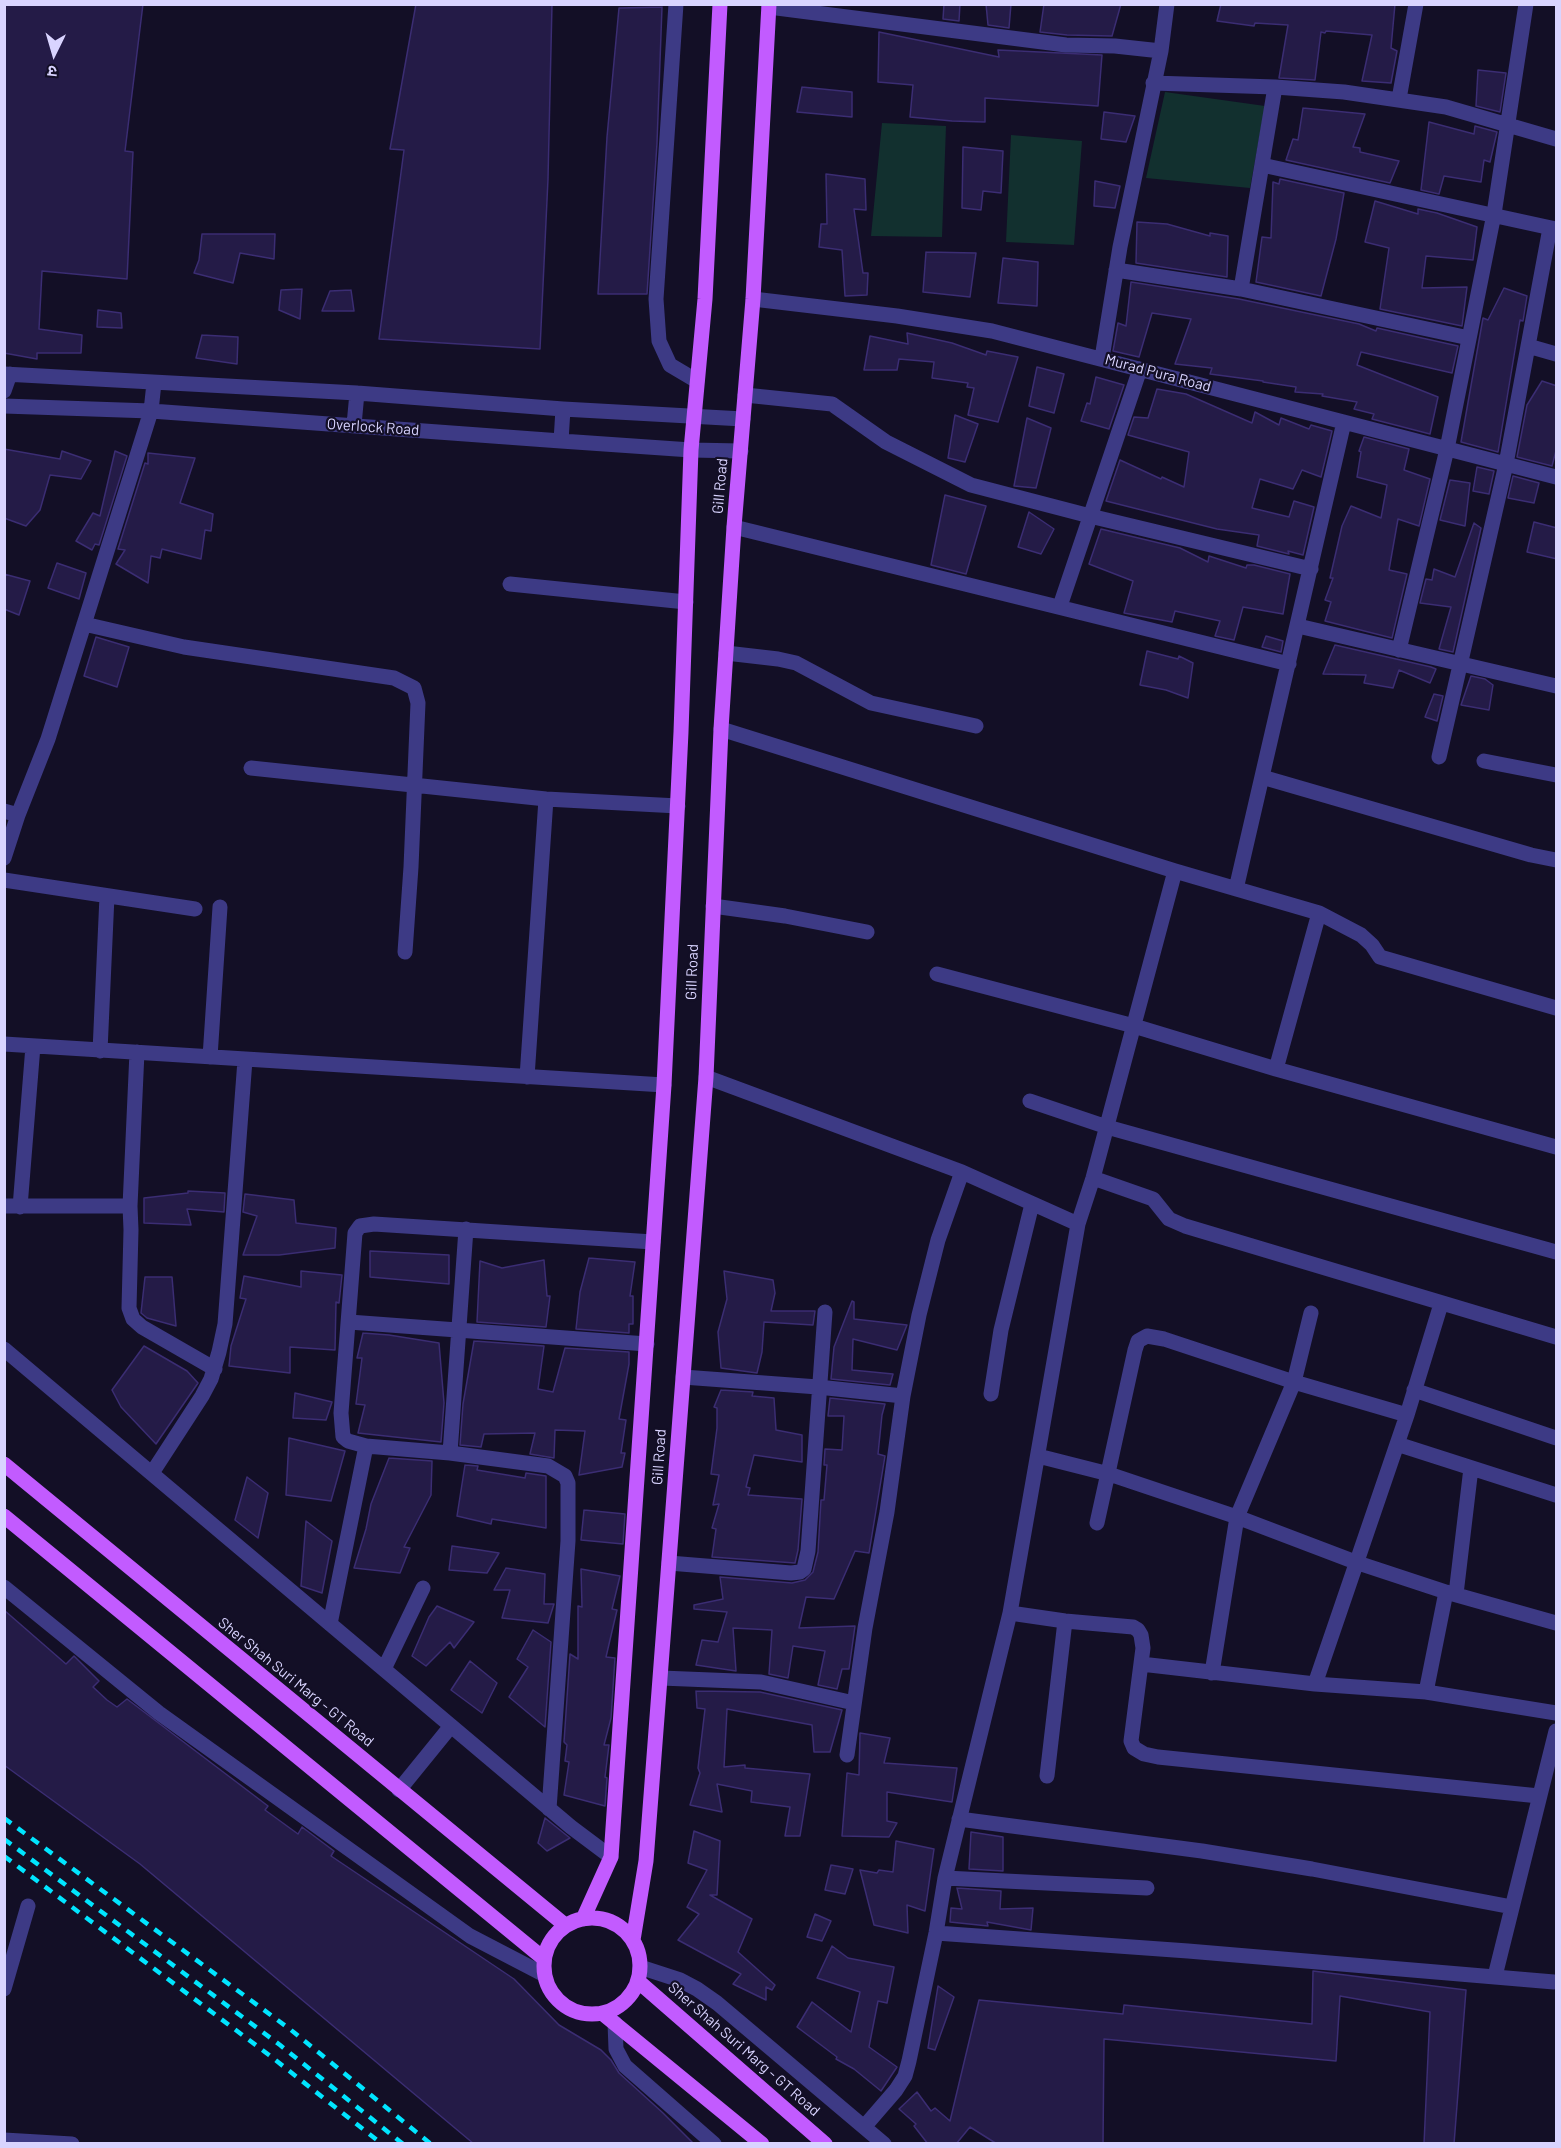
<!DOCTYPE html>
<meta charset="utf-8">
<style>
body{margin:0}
#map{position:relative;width:1561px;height:2148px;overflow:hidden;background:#130f26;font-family:Barlow,"Noto Sans Devanagari",sans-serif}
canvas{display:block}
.frame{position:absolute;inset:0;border:6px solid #d9d4ff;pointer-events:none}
.north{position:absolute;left:24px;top:24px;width:60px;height:60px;-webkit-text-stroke:4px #130f26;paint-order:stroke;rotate:185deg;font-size:16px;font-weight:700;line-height:24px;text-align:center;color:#d9d4ff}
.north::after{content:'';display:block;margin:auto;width:21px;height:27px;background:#d9d4ff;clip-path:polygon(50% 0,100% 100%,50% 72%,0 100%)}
</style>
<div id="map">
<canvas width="1561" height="2148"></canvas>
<div class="frame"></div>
<div class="north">उ</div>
</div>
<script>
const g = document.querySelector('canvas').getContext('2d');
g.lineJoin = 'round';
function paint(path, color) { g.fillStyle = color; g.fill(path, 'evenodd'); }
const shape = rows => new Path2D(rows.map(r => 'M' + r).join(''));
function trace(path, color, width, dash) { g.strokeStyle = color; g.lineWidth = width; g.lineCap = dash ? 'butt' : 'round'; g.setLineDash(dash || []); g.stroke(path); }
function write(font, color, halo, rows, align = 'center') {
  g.font = font + ' Barlow,sans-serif'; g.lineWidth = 4.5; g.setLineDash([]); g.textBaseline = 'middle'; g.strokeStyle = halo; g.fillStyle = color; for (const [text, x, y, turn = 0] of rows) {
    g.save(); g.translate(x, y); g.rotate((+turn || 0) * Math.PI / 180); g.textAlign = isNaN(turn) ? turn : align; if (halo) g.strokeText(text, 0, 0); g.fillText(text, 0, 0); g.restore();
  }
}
const green = shape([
 [1165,92,1265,106,1250,188,1146,178],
 [882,123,946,126,942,237,871,236],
 [1011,135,1082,141,1074,245,1006,242]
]);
const building = shape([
 [4,4,143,4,125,151,133,152,127,279,42,271,39,329,82,335,81,353,37,353,37,359,4,353,4,4],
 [416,4,552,4,548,179,540,349,379,339,404,150,390,149,416,4],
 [944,4,960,4,959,21,943,19,944,4],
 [986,4,1011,4,1009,28,988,25,986,4],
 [1044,4,1121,4,1112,36,1067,35,1040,32,1044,4],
 [1221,4,1395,4,1391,48,1397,51,1391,83,1362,81,1372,35,1326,31,1325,33,1321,32,1315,80,1279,78,1288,25,1255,23,1254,26,1217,21,1221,4],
 [662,7,657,143,647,294,598,294,607,137,619,8,662,7],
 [879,32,999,57,998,50,1102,55,1098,106,985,98,985,122,952,121,910,117,913,85,878,82,879,32],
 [1478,70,1506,73,1500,112,1476,106,1478,70],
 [802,87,852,92,852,117,797,112,802,87],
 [1303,108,1365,114,1353,147,1360,148,1360,152,1399,161,1390,183,1286,160,1293,139,1298,140,1303,108],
 [1104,112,1135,116,1126,142,1101,139,1104,112],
 [1429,122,1474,134,1475,126,1497,132,1490,162,1484,160,1481,182,1444,176,1439,194,1421,190,1429,122],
 [963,147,1003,151,1001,193,983,191,981,210,962,208,963,147],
 [826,174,865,179,866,210,854,209,863,273,868,273,867,295,845,296,842,250,819,247,821,224,827,224,826,174],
 [1280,179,1344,193,1336,239,1321,296,1256,282,1262,237,1271,238,1273,182,1279,184,1280,179],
 [1095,181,1120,186,1115,208,1094,206,1095,181],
 [1375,201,1418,214,1418,209,1437,213,1477,227,1473,260,1426,256,1422,288,1467,287,1462,326,1380,309,1389,248,1365,242,1375,201],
 [1137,222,1167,224,1210,236,1210,233,1228,236,1227,277,1136,263,1137,222],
 [202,234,275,234,274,259,240,253,233,283,194,273,199,260,202,234],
 [926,252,976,253,970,297,923,292,926,252],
 [1003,258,1038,262,1037,306,998,303,1003,258],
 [1131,282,1239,299,1359,324,1376,331,1377,328,1458,346,1452,373,1361,352,1357,365,1438,397,1430,434,1372,419,1374,414,1354,409,1357,402,1322,396,1323,394,1295,392,1296,387,1263,382,1263,381,1210,374,1212,368,1175,364,1191,319,1152,313,1139,357,1113,351,1118,323,1126,326,1131,282],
 [1504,288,1527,296,1523,321,1520,320,1498,452,1461,442,1483,318,1488,320,1504,288],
 [302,289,300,319,279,310,281,290,302,289],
 [351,290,354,311,322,311,330,291,351,290],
 [98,310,121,313,122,328,97,327,98,310],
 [907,333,952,343,986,355,987,351,1018,357,998,422,968,415,974,388,967,387,968,383,932,378,934,362,899,359,897,370,864,370,870,336,908,344,907,333],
 [202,335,238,337,237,364,196,358,202,335],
 [1037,367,1064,374,1054,413,1029,406,1037,367],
 [1096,377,1124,385,1109,429,1081,421,1087,403,1090,404,1096,377],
 [1542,381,1557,386,1557,447,1552,466,1517,457,1527,405,1542,381],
 [1157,389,1186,394,1252,423,1255,412,1279,425,1281,418,1309,429,1311,425,1332,431,1321,477,1302,470,1293,489,1260,479,1252,508,1289,517,1294,501,1314,507,1303,555,1288,551,1289,554,1257,546,1259,535,1217,529,1106,501,1120,460,1161,479,1162,477,1184,487,1189,452,1128,435,1134,417,1148,418,1157,389],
 [955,415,978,424,965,462,948,458,955,415],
 [1027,418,1051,428,1036,488,1014,486,1027,418],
 [1364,437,1409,449,1404,470,1430,479,1419,526,1398,519,1389,570,1407,574,1392,638,1325,621,1331,602,1325,600,1333,578,1330,578,1342,526,1351,506,1381,518,1387,485,1357,477,1361,452,1359,451,1364,437],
 [4,449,60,459,62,451,91,461,81,479,50,475,40,510,26,526,4,518,4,449],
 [115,451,127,456,99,545,95,544,92,550,76,541,93,513,100,516,115,451],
 [148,453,195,458,180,503,213,514,211,531,205,530,201,559,162,549,160,558,151,556,148,583,116,564,125,550,118,549,145,463,148,464,148,453],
 [1477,467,1494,471,1489,494,1473,491,1477,467],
 [1513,476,1539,483,1534,503,1508,498,1513,476],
 [1450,480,1470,483,1465,526,1440,520,1450,480],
 [945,495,986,506,966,574,931,565,945,495],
 [1029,512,1054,529,1041,554,1018,547,1029,512],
 [1534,522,1557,528,1557,559,1527,552,1534,522],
 [1474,523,1481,528,1453,652,1439,649,1451,607,1420,603,1426,579,1432,580,1434,569,1455,577,1474,523],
 [1101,529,1180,548,1208,562,1209,556,1246,568,1247,565,1254,565,1290,574,1283,614,1243,607,1234,640,1215,636,1220,621,1175,611,1172,622,1124,613,1133,581,1089,564,1101,529],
 [57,563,86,573,79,599,48,588,57,563],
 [4,574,30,581,19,615,4,609,4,574],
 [1266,636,1283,641,1281,652,1262,647,1266,636],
 [96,637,129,647,117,687,84,676,96,637],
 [1335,645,1431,667,1436,669,1430,683,1399,670,1393,688,1364,683,1366,675,1323,674,1335,645],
 [1147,651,1178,659,1179,656,1193,663,1188,698,1166,690,1140,685,1147,651],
 [1471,676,1485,679,1493,685,1489,710,1461,705,1471,676],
 [1434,694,1443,696,1437,721,1425,717,1434,694],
 [188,1191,225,1193,224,1212,187,1209,191,1225,144,1223,144,1198,188,1193,188,1191],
 [245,1194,294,1200,296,1223,336,1228,335,1248,279,1255,243,1255,257,1216,243,1212,245,1194],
 [370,1251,449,1255,449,1284,370,1277,370,1251],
 [589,1258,635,1262,630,1296,633,1296,633,1324,629,1324,629,1333,576,1329,580,1292,589,1258],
 [544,1260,547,1296,550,1296,546,1327,477,1322,480,1261,502,1268,544,1260],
 [301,1271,342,1275,339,1303,336,1302,335,1350,290,1347,290,1373,229,1366,231,1346,246,1299,240,1298,244,1276,301,1287,301,1271],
 [724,1271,773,1280,775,1293,771,1311,815,1311,813,1325,764,1322,762,1352,757,1373,721,1368,718,1332,727,1299,724,1271],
 [145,1277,172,1277,176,1326,147,1318,141,1313,145,1277],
 [852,1301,854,1302,854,1319,907,1325,897,1350,853,1339,852,1370,893,1374,890,1385,831,1379,834,1347,852,1301],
 [363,1333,389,1335,439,1343,444,1403,441,1442,358,1433,365,1405,356,1404,362,1358,357,1358,363,1333],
 [474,1341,544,1346,538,1389,553,1392,565,1348,629,1352,629,1364,619,1419,626,1420,621,1453,625,1453,622,1467,579,1475,585,1431,555,1430,554,1458,530,1454,535,1433,484,1434,481,1447,460,1445,463,1404,474,1341],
 [144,1346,187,1371,198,1383,156,1444,121,1407,112,1390,144,1346],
 [721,1390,753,1392,752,1396,774,1398,776,1430,802,1435,802,1462,754,1455,746,1487,750,1488,748,1495,802,1499,798,1550,795,1563,712,1557,716,1529,712,1528,719,1504,713,1505,719,1475,711,1474,717,1428,717,1408,714,1407,721,1390],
 [295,1393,332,1402,326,1420,293,1418,295,1393],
 [830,1398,885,1404,882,1415,878,1454,885,1456,869,1553,855,1551,834,1599,806,1597,799,1628,855,1626,849,1669,842,1669,837,1689,818,1685,825,1651,793,1646,788,1678,769,1674,772,1630,733,1628,736,1671,696,1665,702,1640,718,1642,727,1612,694,1609,694,1605,723,1599,720,1577,792,1583,805,1580,813,1572,818,1552,821,1500,824,1500,827,1465,824,1465,825,1449,842,1450,844,1416,828,1416,830,1398],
 [289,1438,345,1451,331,1501,286,1495,289,1438],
 [389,1458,432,1461,431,1495,404,1547,410,1548,400,1573,354,1568,366,1529,371,1504,389,1458],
 [465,1465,478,1466,477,1470,525,1478,526,1473,546,1476,546,1528,492,1519,491,1524,457,1516,465,1465],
 [247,1477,268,1493,258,1538,235,1520,247,1477],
 [584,1510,625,1514,623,1544,581,1540,584,1510],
 [306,1521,332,1541,322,1593,301,1586,306,1521],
 [452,1546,480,1550,499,1553,487,1573,449,1570,452,1546],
 [506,1568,545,1574,544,1604,554,1604,548,1623,502,1618,510,1590,494,1590,506,1568],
 [581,1569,620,1576,612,1609,617,1610,606,1657,615,1658,611,1718,604,1745,609,1745,605,1777,607,1778,605,1806,564,1795,569,1762,565,1761,567,1745,564,1742,570,1654,578,1659,578,1606,582,1607,581,1569],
 [437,1606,474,1622,454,1648,450,1642,426,1666,412,1656,429,1617,437,1606],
 [4,1610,66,1664,74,1656,99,1681,93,1687,107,1700,117,1707,127,1699,268,1806,265,1810,298,1834,302,1827,334,1851,331,1856,514,1979,559,2025,601,2050,611,2060,619,2073,663,2113,694,2144,474,2144,140,1864,4,1765,4,1610],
 [533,1630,551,1642,545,1727,509,1697,528,1667,517,1659,533,1630],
 [470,1661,497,1683,482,1713,451,1690,470,1661],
 [696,1691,760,1692,842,1710,830,1752,814,1752,812,1725,727,1709,724,1767,745,1765,745,1768,810,1774,800,1836,785,1836,790,1807,751,1802,752,1791,717,1784,722,1812,690,1805,700,1773,698,1768,705,1709,697,1708,696,1691],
 [860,1733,890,1738,884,1763,957,1768,952,1802,887,1792,887,1821,897,1823,889,1837,842,1836,847,1773,859,1775,860,1733],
 [545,1818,570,1838,547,1851,538,1843,545,1818],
 [694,1831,720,1841,717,1895,710,1895,752,1919,738,1952,775,1985,772,1990,766,1987,766,2000,733,1984,741,1974,678,1940,699,1914,687,1907,707,1870,688,1863,694,1831],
 [971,1832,1003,1837,1003,1871,969,1869,971,1832],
 [896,1841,934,1849,925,1911,907,1905,908,1933,874,1925,860,1870,877,1873,879,1870,893,1872,896,1841],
 [831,1865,853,1869,845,1894,825,1890,831,1865],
 [957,1888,1001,1891,1000,1909,1033,1908,1031,1930,987,1922,988,1926,950,1922,951,1908,962,1909,957,1888],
 [815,1914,831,1921,822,1941,807,1937,815,1914],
 [832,1946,848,1958,894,1967,887,2003,878,2001,869,2047,897,2067,881,2091,854,2069,836,2059,837,2057,797,2027,812,2002,851,2032,860,1992,817,1978,832,1946],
 [1313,1971,1466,1990,1454,2144,1424,2144,1430,2012,1340,1996,1336,2061,1104,2039,1103,2144,997,2144,970,2127,956,2144,928,2144,914,2126,916,2124,899,2109,917,2092,931,2111,935,2108,950,2121,979,2000,1123,2014,1124,2005,1312,2024,1313,1971],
 [938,1986,954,1997,935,2050,928,2048,938,1986]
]);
const minor = shape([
 [676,4,656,299,659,341,670,365,697,381],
 [769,7,1066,45,1115,46,1161,51],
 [1153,83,1275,87,1241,289],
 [1275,87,1344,92,1446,107,1556,139],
 [1399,99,1416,4],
 [1262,165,1556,229],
 [1116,270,1241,289,1469,338],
 [753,299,897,316,992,331,1556,477],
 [1528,346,1556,354],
 [1102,358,1120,247,1161,51,1167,4],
 [4,374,357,393,563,409,743,419],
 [4,391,10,374],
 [745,395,832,404,886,442,971,485,1090,516,1311,569],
 [4,406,151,411,561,441,691,450,741,451],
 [354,425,357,393],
 [561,441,563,409],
 [734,527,1289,664],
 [510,584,686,602],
 [1060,606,1140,369],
 [84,624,184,647,394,678,414,688,418,703,411,867,405,952],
 [1298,626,1556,686],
 [1399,650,1447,449,1494,214,1526,4],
 [726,653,778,659,796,663,871,703,976,726],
 [721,729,1175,871,1319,913,1361,935,1372,945,1380,957,1556,1008],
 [1439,757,1506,464,1550,228],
 [1484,761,1556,775],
 [251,768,546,799,678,806],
 [1262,777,1531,855,1556,860],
 [4,811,18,815,48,739,151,411,154,383],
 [4,858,18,815],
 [4,880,195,909],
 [1236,889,1344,422],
 [713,906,785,916,867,932],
 [937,974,1134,1026,1276,1069,1556,1147],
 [4,1044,664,1085],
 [100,1051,107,896],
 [137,1052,130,1206,131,1230,129,1308,133,1319,142,1327,215,1369],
 [210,1057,220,907],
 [1276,1069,1319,913],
 [527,1077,546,799],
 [706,1077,962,1172,1078,1224],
 [1030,1101,1107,1127,1556,1252],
 [1093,1178,1153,1199,1169,1219,1185,1226,1556,1337],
 [4,1206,130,1206],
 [20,1207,33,1046],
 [349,1322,647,1344],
 [4,1349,571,1827,611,1857],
 [683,1377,818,1387,903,1396],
 [1414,1390,1556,1438],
 [991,1394,1001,1330,1032,1204],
 [1397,1444,1556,1495],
 [450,1453,466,1229],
 [1038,1456,1109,1474,1237,1517,1358,1563,1446,1592,1556,1623],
 [152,1473,202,1396,211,1379,219,1352,225,1324,245,1060],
 [1097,1523,1135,1350,1138,1341,1147,1336,1164,1339,1294,1382,1407,1415],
 [669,1563,791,1573,800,1572,804,1569,808,1551,825,1312],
 [4,1587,159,1713,470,1936,543,1974],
 [1456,1594,1471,1468],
 [1010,1613,1065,1621,1133,1627,1138,1630,1141,1635,1143,1648,1131,1741,1134,1748,1144,1754,1158,1757,1539,1796],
 [330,1624,366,1446],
 [1141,1664,1315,1684,1426,1692,1556,1713],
 [384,1669,423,1588],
 [1212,1673,1237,1517,1294,1382,1311,1313],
 [661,1678,761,1682,854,1703],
 [1315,1684,1407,1415,1441,1304],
 [1426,1692,1446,1592],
 [847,1755,865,1628,887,1512,903,1396,919,1315,938,1240,962,1172],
 [1047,1776,1065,1621],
 [399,1790,451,1726],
 [549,1809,568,1541,568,1483,565,1476,548,1466,450,1453,366,1446,348,1441,343,1437,341,1413,355,1233,360,1226,374,1224,653,1242],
 [959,1819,1202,1851,1312,1869,1512,1907],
 [945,1878,1147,1888],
 [936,1933,1188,1951,1554,1982],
 [640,1967,680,1980,697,1989,717,2003,884,2144],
 [1495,1976,1556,1731],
 [4,1989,28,1906],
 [615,2023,616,2049,625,2066,714,2144],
 [864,2127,896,2090,905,2076,909,2061,936,1933,945,1878,1010,1613,1078,1224,1093,1178,1175,871],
 [4,2140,72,2144]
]);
const major = shape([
 [4,1464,565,1925],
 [4,1516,543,1958],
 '544 1966a48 48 0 1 1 96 0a48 48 0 1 1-96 0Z',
 [583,1919,611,1857,664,1085,681,732,691,450,705,299,720,4],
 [633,1940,646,1861,706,1077,721,729,734,527,753,299,769,4],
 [639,1982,825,2144],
 [602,2013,762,2144]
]);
const rail = shape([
 [4,1818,291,2030,431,2144],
 [4,1839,280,2045,403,2144],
 [4,1856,269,2055,382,2144]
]);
const streetNames = [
 ["Murad Pura Road",1158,373,15],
 ["Overlock Road",373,427,4],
 ["Gill Road",720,486,-85],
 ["Gill Road",692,972,-88],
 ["Gill Road",659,1457,-86],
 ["Sher Shah Suri Marg - GT Road",296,1682,39],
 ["Sher Shah Suri Marg - GT Road",744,2049,41]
];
paint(green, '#12302f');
paint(building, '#241b47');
trace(building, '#3b2d73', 1.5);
trace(minor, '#3d3a85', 15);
trace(major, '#c25bff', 15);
trace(rail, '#00e5ff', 4.5, [9, 8]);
write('15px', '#d9d4ff', '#130f26', streetNames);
</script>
